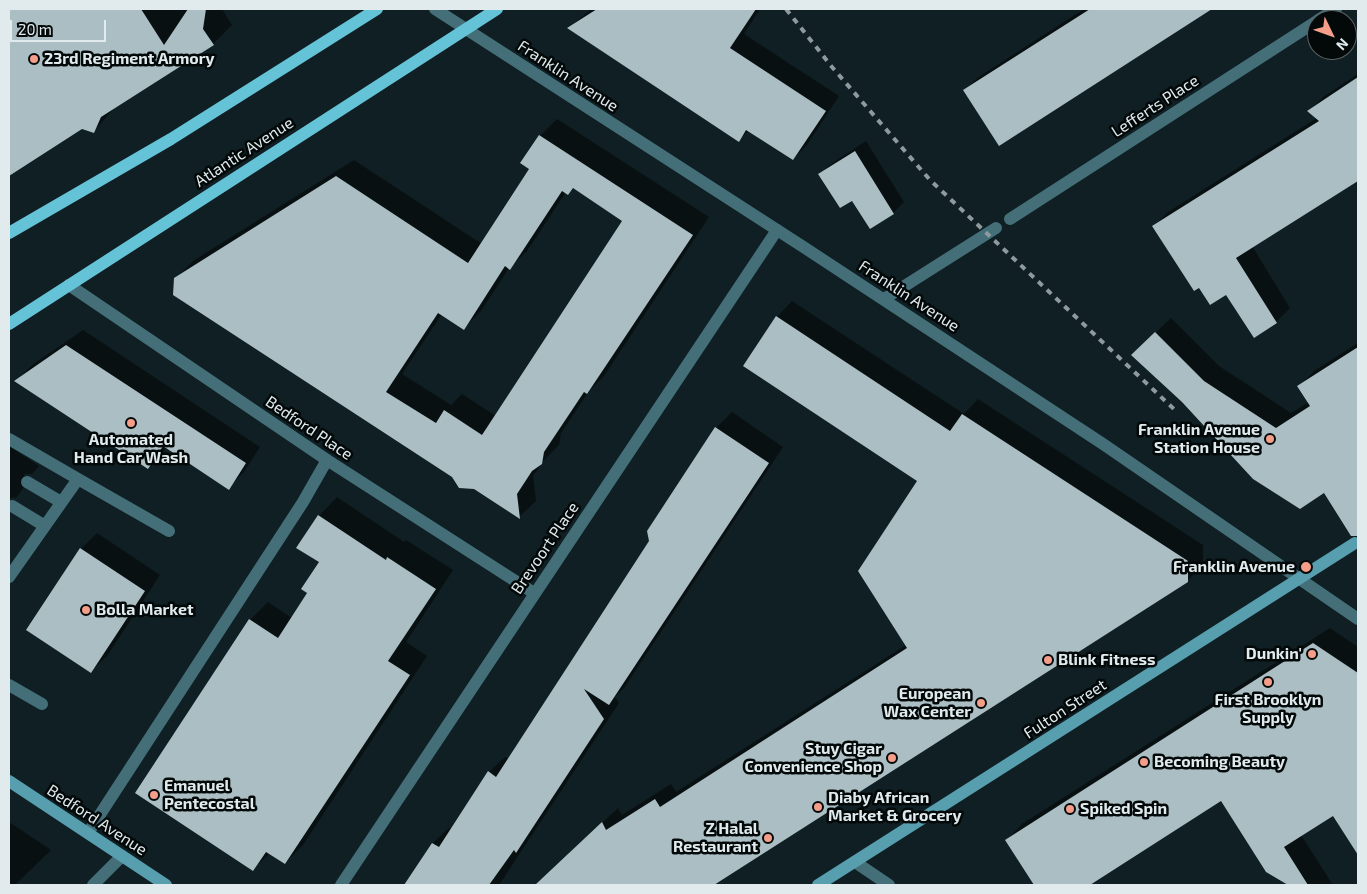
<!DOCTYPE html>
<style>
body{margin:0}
#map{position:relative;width:1367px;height:894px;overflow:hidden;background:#0f1f23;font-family:"Exo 2",sans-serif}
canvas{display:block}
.frame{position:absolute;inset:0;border:10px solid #e1ebed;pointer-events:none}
.north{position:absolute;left:1307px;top:10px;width:50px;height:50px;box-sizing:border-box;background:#030809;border:1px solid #5c6364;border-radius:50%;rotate:132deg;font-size:14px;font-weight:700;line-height:20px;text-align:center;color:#e1ebed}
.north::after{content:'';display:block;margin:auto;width:18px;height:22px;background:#f49e89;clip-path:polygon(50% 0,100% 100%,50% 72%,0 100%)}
.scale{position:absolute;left:10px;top:20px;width:96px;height:22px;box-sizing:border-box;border:2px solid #e1ebed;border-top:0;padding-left:6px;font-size:15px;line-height:18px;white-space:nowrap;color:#e1ebed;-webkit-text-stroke:4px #030809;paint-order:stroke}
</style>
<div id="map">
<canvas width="1367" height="894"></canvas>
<div class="frame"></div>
<div class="north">N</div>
<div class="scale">20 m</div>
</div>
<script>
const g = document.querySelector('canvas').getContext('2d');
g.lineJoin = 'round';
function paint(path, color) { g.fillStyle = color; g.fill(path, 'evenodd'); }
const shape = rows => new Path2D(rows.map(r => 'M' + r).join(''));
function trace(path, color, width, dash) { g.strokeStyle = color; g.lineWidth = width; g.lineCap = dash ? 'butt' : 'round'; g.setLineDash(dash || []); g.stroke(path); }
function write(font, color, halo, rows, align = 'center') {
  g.font = font + ' "Exo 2",sans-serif'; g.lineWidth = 5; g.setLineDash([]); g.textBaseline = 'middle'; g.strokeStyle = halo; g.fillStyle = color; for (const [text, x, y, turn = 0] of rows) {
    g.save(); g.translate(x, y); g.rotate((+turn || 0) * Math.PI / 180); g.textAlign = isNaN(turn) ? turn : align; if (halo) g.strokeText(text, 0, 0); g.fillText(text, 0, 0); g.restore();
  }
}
const shadow = shape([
 [9,9,222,9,232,25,213,44,116,106,94,131,82,128,9,175],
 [591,9,760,9,744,34,839,96,807,145,793,159,749,130,739,140,569,28],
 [1084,9,1210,9,999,144,965,90,977,78],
 [1358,74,1358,179,1252,246,1290,308,1276,322,1226,293,1199,286,1154,226,1168,212,1317,118,1309,111,1323,97],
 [557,119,709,217,604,376,589,391,561,433,559,445,544,460,533,476,536,501,519,517,453,476,175,279,193,261,354,160,482,244,531,169,522,163,540,136],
 [574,188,624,220,496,416,462,394,451,405,402,374,442,314,464,328,481,311,509,268,527,251,566,192,568,193],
 [866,141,904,202,893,213,870,227,853,199,820,174,831,164],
 [792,301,964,414,978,399,1203,545,1203,565,1187,581,712,885,536,885,618,808,622,815,671,784,676,792,906,645,919,480,777,317],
 [1171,318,1219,366,1291,413,1309,402,1299,386,1314,371,1358,343,1358,470,1300,508,1148,340],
 [83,330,260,447,244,472,228,488,167,447,148,467,16,381,32,365],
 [732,412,783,447,624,688,615,697,619,703,499,885,406,885,433,843,449,828,452,829,489,772,505,757,509,759,650,541,716,428],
 [9,446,39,466,32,474,24,474,27,483,16,498,12,497,9,500],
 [337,497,404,542,406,540,453,570,406,642,427,656,303,845,285,863,270,853,253,869,250,620,268,602,292,618,309,593,321,562,319,516],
 [97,533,160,575,107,656,91,671,28,630,81,549],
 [1330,628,1358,647,1358,743,1347,736,1358,753,1358,838,1353,844,1334,814,1301,835,1333,885,1291,885,1267,871,1222,800,1088,885,1036,885,1007,840,1022,824],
 [9,822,51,850,15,885,9,885]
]);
const building = shape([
 [9,9,141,9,164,45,188,9,206,9,203,29,214,45,101,117,94,133,82,129,9,176],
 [597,9,756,9,730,48,826,111,793,160,746,130,739,142,567,28],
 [1090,9,1212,9,999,146,963,90],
 [1358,77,1358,181,1236,258,1277,323,1254,338,1226,295,1210,305,1199,288,1194,291,1152,226,1319,121,1307,111],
 [539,135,693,235,587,394,584,392,544,452,542,464,532,471,517,494,520,519,474,489,459,488,452,477,173,295,174,278,336,176,468,263,529,169,520,163],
 [573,188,622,221,482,435,444,410,436,423,386,392,438,313,464,330,505,266,510,270,562,191,568,195],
 [855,151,894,214,870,229,852,201,840,208,818,174],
 [776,316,950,431,962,414,1188,561,1188,582,714,885,535,885,602,822,606,830,655,799,660,807,907,648,858,571,917,481,743,366],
 [1155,332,1204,381,1276,428,1310,406,1297,386,1358,347,1358,536,1351,536,1324,493,1300,509,1253,479,1182,402,1131,355],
 [66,345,246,463,229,490,163,446,148,469,14,381],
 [715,427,769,463,609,705,584,689,604,719,516,853,514,850,489,885,404,885,432,843,439,847,488,771,496,777,649,541,647,531],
 [318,515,386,560,387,557,436,589,388,661,410,675,285,864,266,852,253,871,135,793,249,619,278,638,307,593,301,589,319,562,296,548],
 [80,548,145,591,91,673,26,630],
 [1313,643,1358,673,1358,855,1333,816,1284,847,1308,885,1288,885,1266,872,1221,801,1090,885,1034,885,1005,840]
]);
const service = shape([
 [9,439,78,479,9,577],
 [78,479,169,531],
 [27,482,61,502],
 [12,506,45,526],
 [9,685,42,704],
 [88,833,303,502,327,460]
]);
const minor = shape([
 [1318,20,1336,9],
 [1010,219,1317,21],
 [69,285,327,460,534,593],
 [884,299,996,228],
 [855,862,889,885],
 [93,885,122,856],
 [341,885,777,230]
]);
const tertiary = shape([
 [435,9,805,248,1103,444,1358,619]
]);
const secondary = shape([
 [9,781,166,885],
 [818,885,1355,543]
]);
const primary = shape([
 [9,233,171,139,377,9],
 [9,324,497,9]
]);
const rail = shape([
 [786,9,832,67,930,180,1176,411]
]);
const markers = [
 [34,59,5,"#f49e89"],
 [131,423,5,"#f49e89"],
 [1270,439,5,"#f49e89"],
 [1306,567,6,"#f49e89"],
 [86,610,5,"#f49e89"],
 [1312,654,5,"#f49e89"],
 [1048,660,5,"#f49e89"],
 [1268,682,5,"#f49e89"],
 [981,703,5,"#f49e89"],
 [892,758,5,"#f49e89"],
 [1144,762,5,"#f49e89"],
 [154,795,5,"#f49e89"],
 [818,807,5,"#f49e89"],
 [1070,809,5,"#f49e89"],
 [768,838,5,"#f49e89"]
];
const poiNames = [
 ["23rd Regiment Armory",44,59],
 ["Franklin Avenue",1260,430,"right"],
 ["Station House",1260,448,"right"],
 ["Automated",131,440,"center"],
 ["Hand Car Wash",131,458,"center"],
 ["Franklin Avenue",1295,567,"right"],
 ["Bolla Market",96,610],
 ["Dunkin'",1302,654,"right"],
 ["Blink Fitness",1058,660],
 ["European",971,694,"right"],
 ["Wax Center",971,712,"right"],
 ["First Brooklyn",1268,700,"center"],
 ["Supply",1268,718,"center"],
 ["Stuy Cigar",882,749,"right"],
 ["Convenience Shop",882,767,"right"],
 ["Becoming Beauty",1154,762],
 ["Emanuel",164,786],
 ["Pentecostal",164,804],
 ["Diaby African",828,798],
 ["Market & Grocery",828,816],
 ["Spiked Spin",1080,809],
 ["Z Halal",758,829,"right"],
 ["Restaurant",758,847,"right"]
];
const streetNames = [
 ["Franklin Avenue",568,76,33],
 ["Lefferts Place",1155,106,-33],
 ["Atlantic Avenue",244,152,-33],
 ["Franklin Avenue",909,296,33],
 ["Bedford Place",309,428,34],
 ["Brevoort Place",545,548,-56],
 ["Fulton Street",1065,709,-33],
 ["Bedford Avenue",97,820,33]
];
paint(shadow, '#0007');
paint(building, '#abbec3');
trace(service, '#446f78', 12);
trace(minor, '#446f78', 12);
trace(tertiary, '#446f78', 12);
trace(secondary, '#579eae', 12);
trace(primary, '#65c3d7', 12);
trace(rail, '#8e9a9d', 4, [6, 6]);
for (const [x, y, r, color] of markers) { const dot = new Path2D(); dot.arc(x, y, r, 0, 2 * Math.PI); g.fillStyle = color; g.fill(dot); trace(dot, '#030809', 2); }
write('bold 16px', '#e1ebed', '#030809', poiNames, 'left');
write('16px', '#e1ebed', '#030809', streetNames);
</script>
